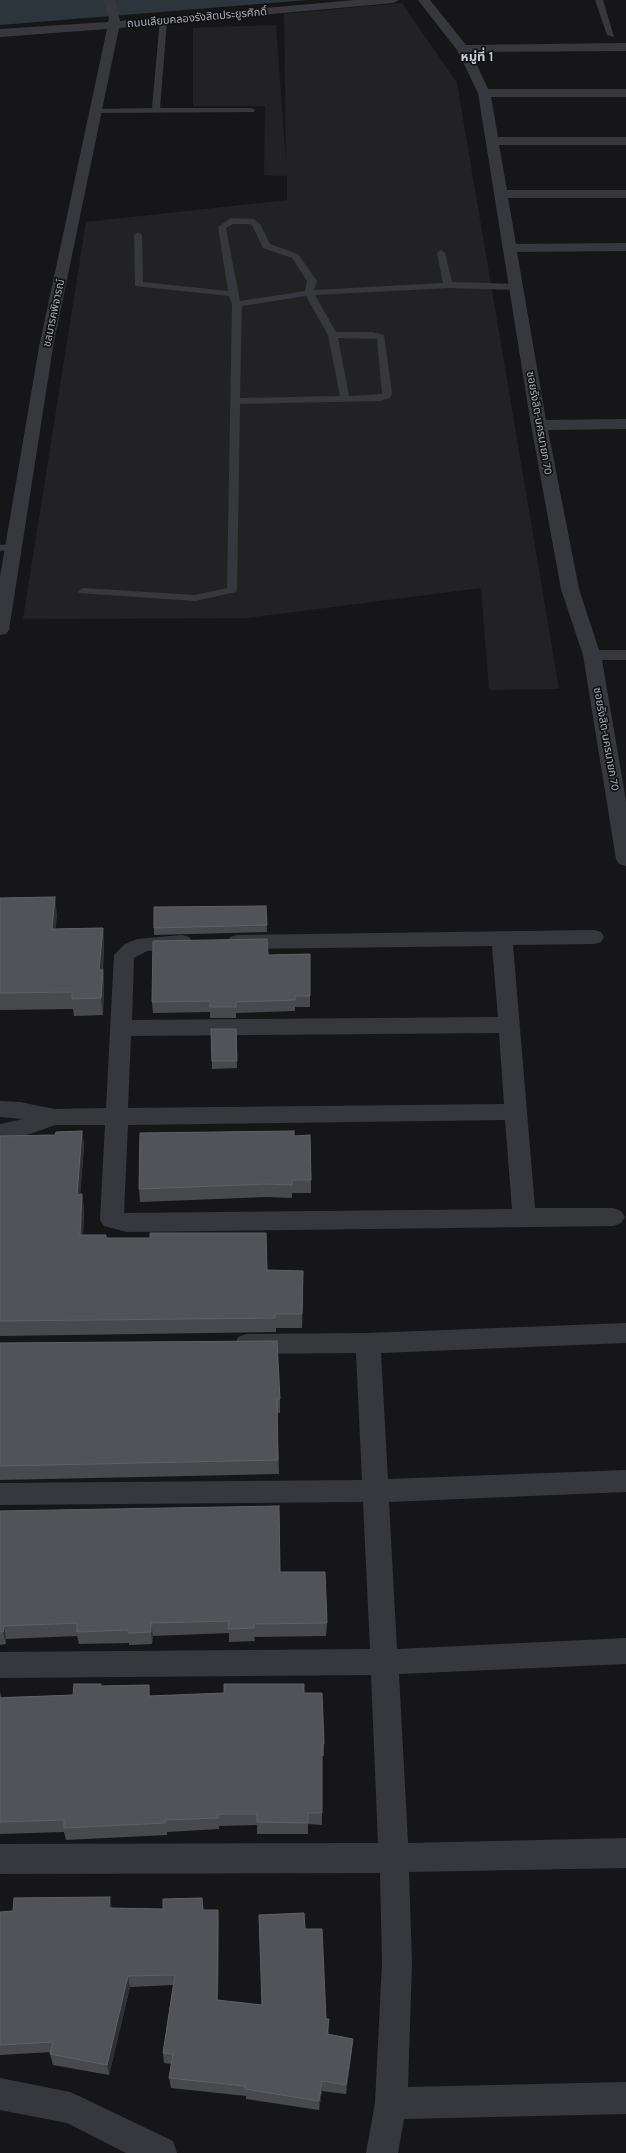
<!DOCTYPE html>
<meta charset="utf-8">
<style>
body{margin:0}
canvas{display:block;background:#161618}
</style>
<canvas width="626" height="2153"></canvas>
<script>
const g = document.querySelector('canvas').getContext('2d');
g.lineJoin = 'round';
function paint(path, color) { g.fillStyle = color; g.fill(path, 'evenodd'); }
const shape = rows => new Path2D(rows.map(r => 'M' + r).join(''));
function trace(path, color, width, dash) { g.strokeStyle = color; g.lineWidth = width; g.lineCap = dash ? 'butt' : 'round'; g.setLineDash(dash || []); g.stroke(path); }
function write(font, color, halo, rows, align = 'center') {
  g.font = font + ' Karla,"Noto Sans Thai",sans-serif'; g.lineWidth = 3.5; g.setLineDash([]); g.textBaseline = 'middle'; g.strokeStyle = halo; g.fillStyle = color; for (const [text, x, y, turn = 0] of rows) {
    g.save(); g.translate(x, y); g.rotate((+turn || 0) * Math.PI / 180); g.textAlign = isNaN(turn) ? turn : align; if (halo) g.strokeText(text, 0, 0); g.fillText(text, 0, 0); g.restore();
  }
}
const built = shape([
 [402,3,457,83,559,689,489,690,481,588,247,618,23,619,86,222,287,200,287,176,264,175,265,106,193,106,193,28,276,25,286,165,284,14]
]);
const water = shape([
 [0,0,308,0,0,25]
]);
const service = shape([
 [595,0,603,0,614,37,607,35,595,0],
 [160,19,167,21,160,108,251,108,255,110,254,112,94,113,94,109,97,109,152,108,160,19],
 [231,218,254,219,260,224,270,244,298,254,317,281,314,290,443,283,437,253,441,250,445,253,452,282,516,284,521,287,516,290,448,288,315,295,336,332,372,332,384,335,392,393,390,398,380,401,240,404,237,590,236,592,195,601,79,593,78,591,83,588,195,595,227,588,232,304,229,296,135,286,134,235,138,232,142,235,143,282,228,291,218,227,231,218],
 [233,224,249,224,252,225,263,248,292,258,307,281,305,291,240,301,226,228,233,224],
 [306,296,328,335,340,396,240,398,242,306,306,296],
 [338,338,377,339,382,394,349,396,338,338],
 [14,544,19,547,18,549,0,551,0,545,14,544]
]);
const minor = shape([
 [418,0,430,0,466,45,626,43,626,51,471,52,488,89,626,89,626,97,491,97,498,137,626,137,626,145,499,145,507,190,626,190,626,198,508,198,516,244,626,243,626,251,517,252,546,420,626,419,626,429,548,430,579,589,599,650,626,650,626,660,602,660,626,801,626,866,619,864,616,859,583,655,561,589,531,425,478,93,457,50,418,0],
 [594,930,601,932,604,937,601,942,594,944,513,945,535,1208,613,1208,621,1211,625,1217,621,1223,613,1226,127,1232,104,1226,100,1220,105,1125,55,1125,30,1134,0,1140,0,1124,23,1119,0,1117,0,1101,20,1102,54,1109,106,1108,114,955,125,944,137,939,182,935,189,937,192,942,189,947,182,949,147,951,134,958,132,1020,498,1017,492,946,237,949,230,947,227,942,230,937,237,935,594,930],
 [499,1033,504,1104,128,1108,131,1036,499,1033],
 [505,1120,512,1209,124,1213,128,1125,505,1120],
 [626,1323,626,1343,381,1353,388,1479,626,1470,626,1492,389,1502,397,1649,626,1638,626,1664,399,1674,408,1843,626,1838,626,1868,409,1872,412,1963,408,2087,626,2082,626,2114,404,2119,398,2153,366,2153,375,2103,382,1963,380,1873,0,1874,0,1844,378,1843,371,1675,0,1678,0,1652,370,1649,363,1502,0,1505,0,1483,362,1480,356,1353,247,1354,238,1351,235,1344,238,1337,247,1334,368,1333,626,1323],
 [0,2078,70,2092,81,2097,173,2141,177,2153,126,2153,67,2123,0,2110,0,2078]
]);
const tertiary = shape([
 [103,0,115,0,120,21,355,0,399,0,393,3,119,28,53,347,9,630,6,634,0,635,0,577,39,347,107,29,0,37,0,29,108,22,109,18,103,0]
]);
const wall = shape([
 [0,898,57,914,55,929,103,928,104,945,103,970,104,987,103,1015,74,1016,73,1009,0,1010],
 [266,906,267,932,154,935,154,928],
 [310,954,310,1007,295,1007,295,1011,236,1013,236,1018,210,1018,210,1012,153,1013,152,1002,268,955],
 [211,1029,236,1029,237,1068,212,1069],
 [82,1131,84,1146,80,1195,82,1194,84,1209,83,1235,106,1235,106,1238,267,1270,303,1286,302,1328,276,1328,276,1332,0,1336,0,1136,55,1135],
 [294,1136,311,1180,311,1193,292,1193,292,1198,267,1197,140,1202,139,1189],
 [0,1343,280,1399,280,1413,277,1413,279,1474,0,1480],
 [0,1511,280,1572,327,1623,326,1636,254,1637,255,1641,229,1642,229,1633,153,1636,152,1644,129,1645,129,1643,79,1644,77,1636,6,1639,6,1644,0,1645],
 [101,1684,101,1686,149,1685,150,1696,304,1693,324,1744,324,1756,322,1756,322,1825,308,1824,308,1834,257,1834,257,1825,219,1826,219,1829,167,1832,167,1835,66,1840,64,1832,0,1834,0,1691,1,1697,73,1695],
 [111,1908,204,1910,219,1921,218,2001,262,2005,305,1929,329,2030,328,2035,352,2049,346,2094,322,2091,319,2110,246,2099,246,2096,171,2088,169,2078,171,2064,164,2063,163,2053,173,1985,130,1987,109,2075,53,2065,50,2054,51,2052,0,2055,0,1912]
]);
const shadedWall = shape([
 [55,897,57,914,54,946,52,929],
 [103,928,104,945,101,987,99,970],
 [103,970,104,987,103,1015,101,998],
 [82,1131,84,1146,79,1209,77,1195],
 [82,1194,84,1209,82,1250,80,1235],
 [303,1271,303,1286,302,1328,302,1314],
 [151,1623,153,1636,152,1644,151,1632],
 [4,1626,6,1639,6,1644,3,1632],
 [149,1685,150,1698,149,1696],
 [110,1897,112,1908,111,1919,109,1908],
 [218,1910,219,1921,218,2011,217,2000],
 [128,1976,130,1987,109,2075,107,2065],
 [329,2019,329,2030,327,2045,327,2034],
 [353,2039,352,2049,346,2094,346,2085],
 [322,2081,322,2091,319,2110,319,2101]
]);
const building = shape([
 [55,897,52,929,103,928,99,970,103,970,101,998,72,999,72,992,0,993,0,898,55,897],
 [266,906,267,925,154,928,154,907,266,906],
 [267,939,268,955,310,954,310,996,295,996,295,1000,236,1002,236,1007,210,1007,210,1001,152,1002,153,941,267,939],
 [211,1029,236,1029,237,1061,212,1061,211,1029],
 [82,1131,77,1195,82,1194,80,1235,106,1235,106,1238,150,1238,150,1233,266,1233,267,1270,303,1271,302,1314,275,1314,275,1318,0,1321,0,1136,55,1135,56,1132,82,1131],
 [294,1131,294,1136,310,1135,311,1180,292,1180,292,1185,267,1184,139,1189,140,1133,294,1131],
 [277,1341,280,1399,277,1399,278,1460,0,1466,0,1343,277,1341],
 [279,1506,280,1572,325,1572,327,1623,254,1624,254,1628,228,1629,229,1621,151,1623,151,1632,128,1633,128,1630,77,1632,77,1623,4,1626,3,1632,0,1632,0,1511,279,1506],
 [74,1684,101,1684,101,1686,149,1685,149,1696,224,1693,224,1684,304,1684,304,1693,322,1693,324,1744,322,1744,322,1813,308,1813,308,1823,257,1822,257,1814,218,1814,218,1818,165,1820,165,1823,64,1828,64,1820,0,1822,0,1698,73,1695,74,1684],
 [110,1897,109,1908,163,1909,163,1899,202,1898,203,1910,218,1910,217,2000,262,2005,259,1915,304,1913,305,1929,322,1929,326,2019,329,2019,327,2034,353,2039,346,2085,322,2081,319,2101,245,2089,245,2086,169,2078,173,2054,163,2053,175,1975,128,1976,107,2065,50,2054,53,2042,0,2045,0,1912,13,1911,14,1898,110,1897]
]);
const farStreetnames = [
 ["ถนนเลียบคลองรังสิตประยูรศักดิ์",197,18,-5],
 ["ชลมารคพิจารณ์",54,313,-78],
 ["ซอยรังสิต-นครนายก 70",539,423,80],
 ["ซอยรังสิต-นครนายก 70",606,739,80]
];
const farQuarternames = [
 ["หมู่ที่ 1",477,57]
];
paint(built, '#222225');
paint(water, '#2c353c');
paint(service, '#37383d');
paint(minor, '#37383d');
paint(tertiary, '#37383d');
paint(wall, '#47494d');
paint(shadedWall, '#2f3033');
paint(building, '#525359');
trace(building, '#5f6168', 1);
write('11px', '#a8adb8', '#111113', farStreetnames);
write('bold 13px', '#c9ccd4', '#111113', farQuarternames);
</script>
